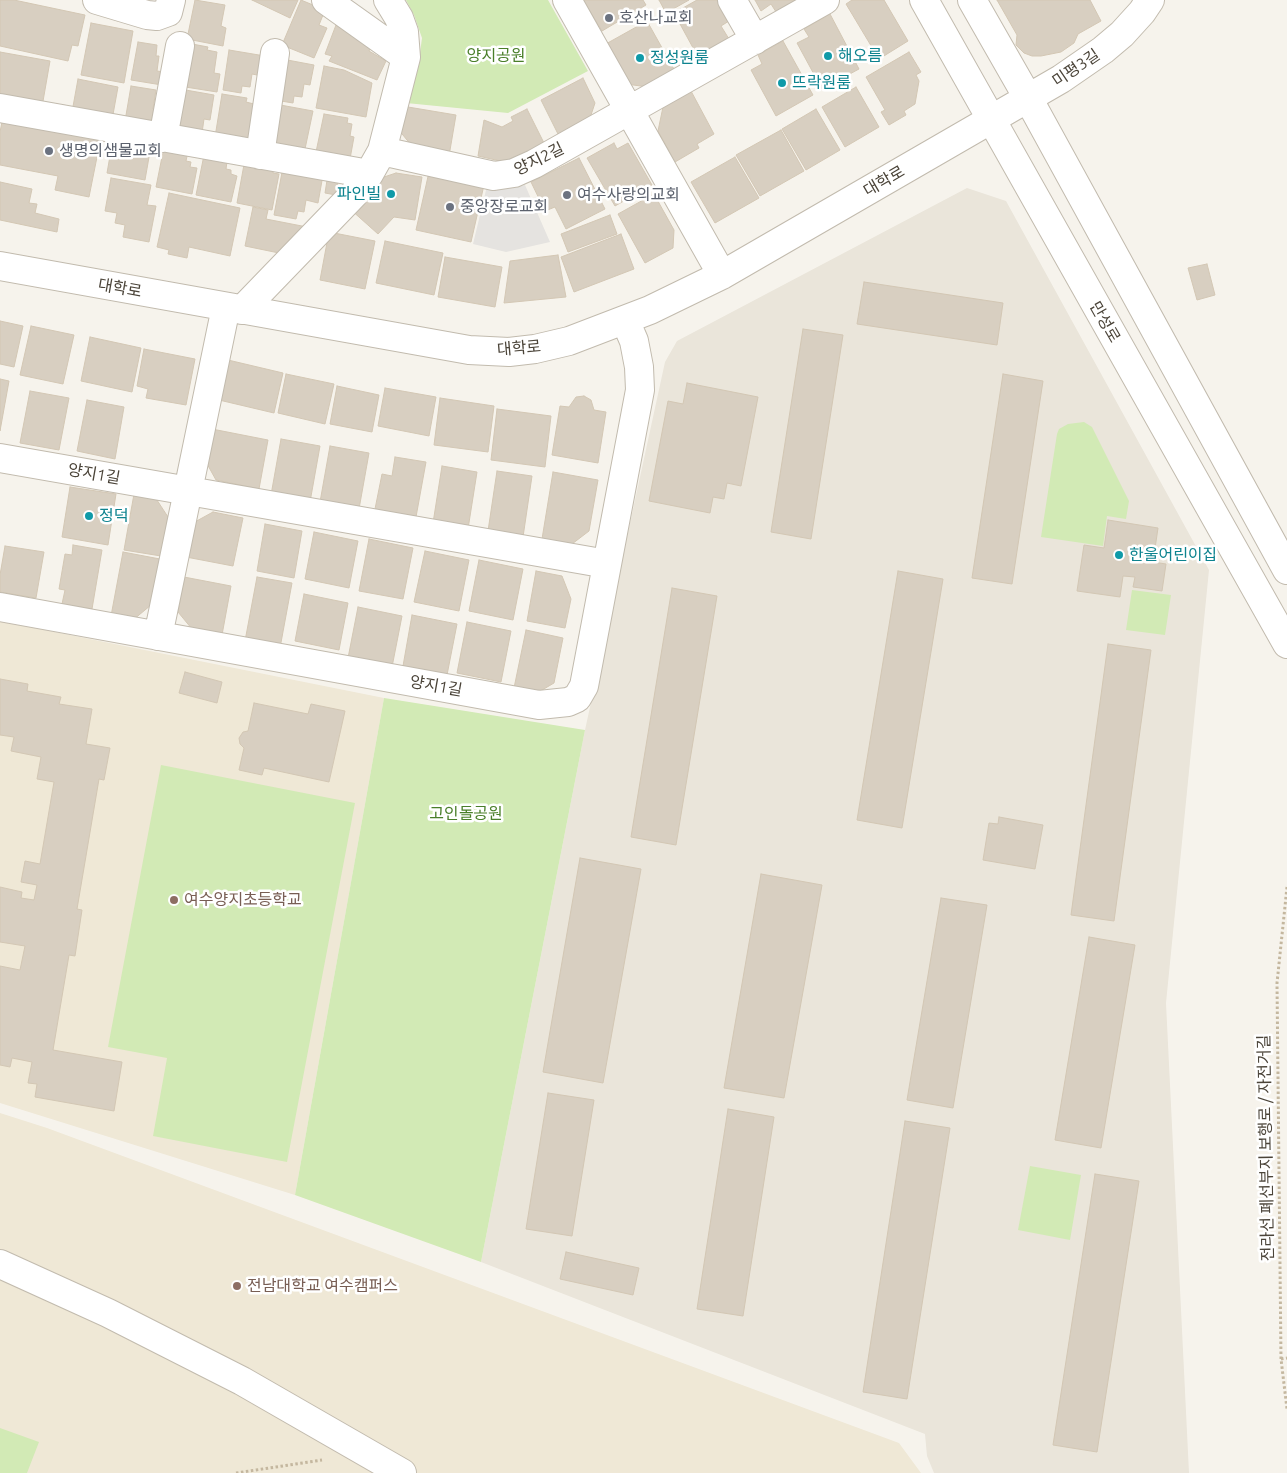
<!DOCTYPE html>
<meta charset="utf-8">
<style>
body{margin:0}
canvas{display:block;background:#f6f3ec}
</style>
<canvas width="1287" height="1473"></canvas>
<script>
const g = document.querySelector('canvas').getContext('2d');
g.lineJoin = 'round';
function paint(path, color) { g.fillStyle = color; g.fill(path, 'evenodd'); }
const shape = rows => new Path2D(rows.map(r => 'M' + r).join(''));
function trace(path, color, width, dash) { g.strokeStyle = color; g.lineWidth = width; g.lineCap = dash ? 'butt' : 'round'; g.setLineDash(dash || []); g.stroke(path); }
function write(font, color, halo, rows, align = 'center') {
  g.font = font + ' Ubuntu,"Noto Sans KR",sans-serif'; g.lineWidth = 5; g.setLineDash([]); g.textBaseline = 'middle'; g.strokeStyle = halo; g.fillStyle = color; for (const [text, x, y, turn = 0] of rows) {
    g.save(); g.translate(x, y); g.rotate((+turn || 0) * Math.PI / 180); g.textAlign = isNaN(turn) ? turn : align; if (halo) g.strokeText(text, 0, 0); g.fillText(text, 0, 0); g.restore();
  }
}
const residential = shape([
 [967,188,1006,201,1209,570,1166,1003,1189,1473,934,1473,927,1456,925,1434,481,1262,585,730,665,362,677,341]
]);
const education = shape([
 [0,621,384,698,295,1195,0,1103],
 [0,1113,47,1128,899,1443,921,1473,0,1473]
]);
const green = shape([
 [406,0,548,0,588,71,508,113,406,103,418,68,422,38,414,15],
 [1084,422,1092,427,1129,501,1126,519,1107,516,1103,546,1041,537,1057,434,1059,429,1068,424],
 [1132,590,1171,595,1165,635,1126,630],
 [384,698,585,730,481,1262,295,1195],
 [161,765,355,803,287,1162,153,1136,167,1058,108,1047],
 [1030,1166,1081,1175,1070,1240,1018,1230],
 [0,1428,39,1442,27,1473,0,1473]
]);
const parking = shape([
 [525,185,550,242,506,252,473,244,487,186,514,188]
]);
const building = shape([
 [0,0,14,0,85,15,78,46,72,45,68,61,0,46,0,0],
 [195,0,225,5,221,26,226,28,223,46,187,39,195,0],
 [252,0,298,0,290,18,252,0],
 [301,0,325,10,319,25,327,28,314,58,282,45,301,0],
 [583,0,643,0,646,5,602,31,583,0],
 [659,0,689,0,666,13,659,0],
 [697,0,717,0,729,21,721,26,729,39,698,57,674,13,697,0],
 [755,0,804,0,778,15,771,4,761,11,755,0],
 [852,0,884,0,908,41,879,59,846,4,852,0],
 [997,0,1090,0,1101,21,1078,34,1074,43,1061,52,1041,56,1032,56,1024,53,1016,45,1017,35,997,0],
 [830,14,859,69,822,89,797,43,809,37,804,29,830,14],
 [647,21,675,71,648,87,626,84,604,45,647,21],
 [91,23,133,31,124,83,81,75,91,23],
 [336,25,372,44,369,51,386,61,377,80,329,61,332,56,325,54,336,25],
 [783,41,813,95,776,116,751,70,762,64,758,55,783,41],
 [138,42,157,45,156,56,159,56,157,71,164,72,162,85,131,80,138,42],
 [187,43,208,47,207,50,217,52,214,73,220,74,217,92,179,86,187,43],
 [229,50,265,56,262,76,252,74,250,87,242,86,241,93,223,90,229,50],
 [0,52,50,61,42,107,0,99,0,52],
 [909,52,921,72,916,75,919,81,915,104,904,111,906,115,889,125,881,112,885,110,866,77,909,52],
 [282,59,314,65,310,85,304,84,302,97,294,96,293,103,275,100,282,59],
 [324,66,344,70,372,83,366,117,316,108,324,66],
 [583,78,595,103,588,124,560,138,541,100,583,78],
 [78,79,118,87,112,120,72,112,78,79],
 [131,86,156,90,153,109,160,111,157,126,125,121,131,86],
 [856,87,879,127,845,147,822,107,856,87],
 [180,89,214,95,210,120,204,119,202,133,173,128,180,89],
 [691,91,714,134,697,144,699,148,675,162,658,131,663,107,691,91],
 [222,94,247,98,246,102,254,104,251,122,258,123,254,144,215,137,222,94],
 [275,104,313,111,305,149,267,146,275,104],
 [402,106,456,115,449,156,416,151,398,129,402,106],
 [527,109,545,145,509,163,478,156,484,120,502,127,513,121,511,117,527,109],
 [816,109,840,150,806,170,782,129,816,109],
 [324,114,348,118,347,123,352,124,350,136,354,137,350,159,316,152,324,114],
 [3,117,101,137,89,197,55,190,58,176,0,165,0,132,3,117],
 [781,130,804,171,760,196,736,155,781,130],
 [114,133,152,140,145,180,107,173,114,133],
 [165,142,189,147,186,161,191,162,190,167,197,168,192,194,156,187,165,142],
 [614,143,617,149,628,143,652,185,615,206,587,158,614,143],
 [205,150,228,155,226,169,231,170,231,174,237,176,231,202,196,195,205,150],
 [735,157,759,198,715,223,691,182,735,157],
 [579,158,605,209,566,229,555,207,545,211,531,182,579,158],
 [245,159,274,165,273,173,279,174,272,210,237,203,245,159],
 [283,167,323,175,318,203,306,200,304,212,298,211,296,219,274,215,283,167],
 [429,172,484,185,471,242,416,230,429,172],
 [396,173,422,177,415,220,394,217,378,234,350,209,378,179,396,173],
 [328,174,339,176,336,195,325,193,328,174],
 [111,178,151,185,147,205,156,206,149,242,123,237,125,225,115,223,117,213,105,211,111,178],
 [0,182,32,189,29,203,37,204,35,213,59,219,57,232,0,220,0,182],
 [169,193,240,208,230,256,189,247,187,258,168,254,169,250,157,247,169,193],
 [654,194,674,230,673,248,645,263,618,214,654,194],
 [253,207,268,210,266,219,307,227,279,253,245,246,253,207],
 [610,215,617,234,568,252,561,234,610,215],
 [329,232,375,241,365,289,320,280,329,232],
 [621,234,634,269,574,292,561,257,621,234],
 [385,241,443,253,434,295,376,283,385,241],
 [558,255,566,297,504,303,510,261,558,255],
 [445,257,502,267,495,307,438,297,445,257],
 [1207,264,1215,295,1197,300,1188,268,1207,264],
 [864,282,1003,303,997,345,857,324,864,282],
 [0,321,23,326,14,367,0,364,0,321],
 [31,326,74,335,63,384,20,375,31,326],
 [803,329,843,335,811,539,771,532,803,329],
 [90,337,141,348,132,392,81,381,90,337],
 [144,349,195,359,186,405,146,398,148,389,137,386,144,349],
 [228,360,283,373,274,413,219,400,228,360],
 [286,374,334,384,325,424,278,413,286,374],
 [1003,374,1043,381,1012,584,972,578,1003,374],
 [0,379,9,381,0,431,0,379],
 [687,383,758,397,741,486,727,483,724,499,713,497,710,513,649,501,668,401,683,404,687,383],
 [337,386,379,395,372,432,330,424,337,386],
 [385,388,436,397,429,436,378,426,385,388],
 [30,391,69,398,59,450,20,443,30,391],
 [584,396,591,400,594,410,606,412,598,463,552,455,560,406,569,407,576,397,584,396],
 [440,398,494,406,488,452,434,445,440,398],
 [87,400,124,407,115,459,77,451,87,400],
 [497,409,551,416,545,467,491,460,497,409],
 [212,429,268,440,259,489,216,480,206,462,212,429],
 [281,439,320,446,310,502,271,495,281,439],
 [330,446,369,453,359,509,320,502,330,446],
 [395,457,426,462,416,517,375,509,382,474,392,476,395,457],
 [442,466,477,472,468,529,433,523,442,466],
 [497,471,532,476,523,537,488,531,497,471],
 [553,472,598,480,589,531,572,544,542,539,553,472],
 [70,487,116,494,108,545,62,537,70,487],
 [134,494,155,497,168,517,161,556,124,550,134,494],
 [213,512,243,518,233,566,186,557,193,523,213,512],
 [1108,520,1158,528,1153,562,1166,564,1162,591,1133,587,1135,577,1123,576,1120,597,1077,591,1084,545,1104,548,1108,520],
 [265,524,302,531,294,578,257,571,265,524],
 [314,532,358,541,349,588,305,579,314,532],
 [369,539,413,548,403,599,359,591,369,539],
 [73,545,102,550,92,609,62,604,65,590,59,589,65,554,72,555,73,545],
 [5,546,44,552,36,598,0,592,0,575,5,546],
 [425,551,469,560,459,611,414,602,425,551],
 [123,552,160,559,151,605,133,620,111,616,123,552],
 [479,560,523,569,513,620,469,611,479,560],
 [536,571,562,576,571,599,565,628,527,621,536,571],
 [898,571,943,579,902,828,857,820,898,571],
 [184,577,231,586,222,635,192,629,178,612,184,577],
 [257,577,292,583,280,648,245,641,257,577],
 [672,588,717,596,676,845,631,837,672,588],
 [304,594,348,603,339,650,295,641,304,594],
 [358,607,402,616,392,667,348,658,358,607],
 [412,615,457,624,447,675,403,666,412,615],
 [467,622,511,631,501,682,457,673,467,622],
 [526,630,563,638,554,683,537,693,514,688,526,630],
 [1108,644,1151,650,1114,921,1071,915,1108,644],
 [185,672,222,682,217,703,179,693,185,672],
 [0,679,28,684,27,691,61,697,59,704,92,709,86,744,110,748,104,780,99,779,77,909,82,910,75,956,69,955,53,1050,122,1062,114,1111,35,1097,37,1084,28,1083,32,1062,12,1058,10,1067,0,1065,0,966,20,970,25,946,0,942,0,887,22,892,21,898,34,900,37,885,21,882,25,861,40,864,54,782,37,779,41,757,11,751,14,737,0,735,0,679],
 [254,703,308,714,311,704,345,711,329,782,264,768,262,775,239,770,244,748,240,744,239,738,243,732,248,731,254,703],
 [999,817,1043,825,1035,869,983,860,989,823,998,824,999,817],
 [580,858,641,869,603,1083,543,1072,580,858],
 [761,874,822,885,784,1098,724,1088,761,874],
 [941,898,987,905,953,1108,907,1100,941,898],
 [1089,937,1135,945,1101,1148,1055,1140,1089,937],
 [548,1093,594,1100,572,1236,526,1229,548,1093],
 [728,1109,774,1117,743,1316,697,1309,728,1109],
 [905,1121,950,1128,907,1399,863,1392,905,1121],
 [1095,1174,1139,1181,1097,1452,1053,1445,1095,1174],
 [566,1252,639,1268,633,1295,560,1279,566,1252]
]);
const path = shape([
 [1287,887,1277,983,1281,1359,1287,1409],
 [1281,1359,1287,1358],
 [236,1473,322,1460]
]);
const minor = shape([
 [97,0,147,15,157,16,168,12,171,0],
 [326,0,406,57],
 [567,0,722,275],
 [732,0,755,40],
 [924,0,1287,644],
 [972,0,1028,98,1287,570],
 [0,108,369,174],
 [163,138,180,46],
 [382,151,494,176,514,173,534,164,825,0],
 [260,155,275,53],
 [0,266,469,350,509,352,535,349,569,341,650,310,722,275,1061,79,1103,50,1122,34,1142,12,1150,0],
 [242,310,354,194,369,174,382,151,406,57,404,32,399,18,388,0],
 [0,458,607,564],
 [0,607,539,705,568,702,577,698,584,686,640,390,639,367,634,341,625,320],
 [158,636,226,307],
 [0,1264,108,1313,242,1381,402,1473]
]);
const markers = [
 [609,18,5,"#6b7280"],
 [828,56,5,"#0f9aa8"],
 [640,58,5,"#0f9aa8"],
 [782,83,5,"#0f9aa8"],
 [49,151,5,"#6b7280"],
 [391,194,5,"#0f9aa8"],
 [567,195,5,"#6b7280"],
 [450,207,5,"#6b7280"],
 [89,516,5,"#0f9aa8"],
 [1119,555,5,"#0f9aa8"],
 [174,900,5,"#8d6e63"],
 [237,1286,5,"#8d6e63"]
];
const worshipNames = [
 ["호산나교회",619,18],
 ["생명의샘물교회",59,151],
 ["여수사랑의교회",577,195],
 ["중앙장로교회",460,207]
];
const parkNames = [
 ["양지공원",496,56],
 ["고인돌공원",466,814]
];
const cultureNames = [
 ["해오름",838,56],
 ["정성원룸",650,58],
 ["뜨락원룸",792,83],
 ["파인빌",381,194,"right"],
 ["정덕",99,516],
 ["한울어린이집",1129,555]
];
const streetNames = [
 ["미평3길",1076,68,-34],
 ["양지2길",539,159,-26],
 ["대학로",884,181,-30],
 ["대학로",120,288,10],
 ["만성로",1105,322,60],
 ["대학로",519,348,-5],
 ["양지1길",94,474,10],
 ["양지1길",436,686,10],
 ["전라선 폐선부지 보행로 / 자전거길",1266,1148,-91]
];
const educationNames = [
 ["여수양지초등학교",184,900],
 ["전남대학교 여수캠퍼스",247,1286]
];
paint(residential, '#eae5da');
paint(education, '#efe8d6');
paint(green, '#d2eab5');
paint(parking, '#e5e3e0');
paint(building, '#d8cfc1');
trace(building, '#d3c7b4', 1);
trace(minor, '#c2bbae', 30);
trace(path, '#c4b79f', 3, [2.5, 2.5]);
trace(minor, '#fff', 28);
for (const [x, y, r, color] of markers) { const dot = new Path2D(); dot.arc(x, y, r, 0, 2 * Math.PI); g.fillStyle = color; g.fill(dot); trace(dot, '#fff', 2); }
write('16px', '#5b616d', '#fff', worshipNames, 'left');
write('16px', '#4a7f2a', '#fff', parkNames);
write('16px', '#0d838f', '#fff', cultureNames, 'left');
write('16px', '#4b4439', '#fff', streetNames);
write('16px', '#785e54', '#fff', educationNames, 'left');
</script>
